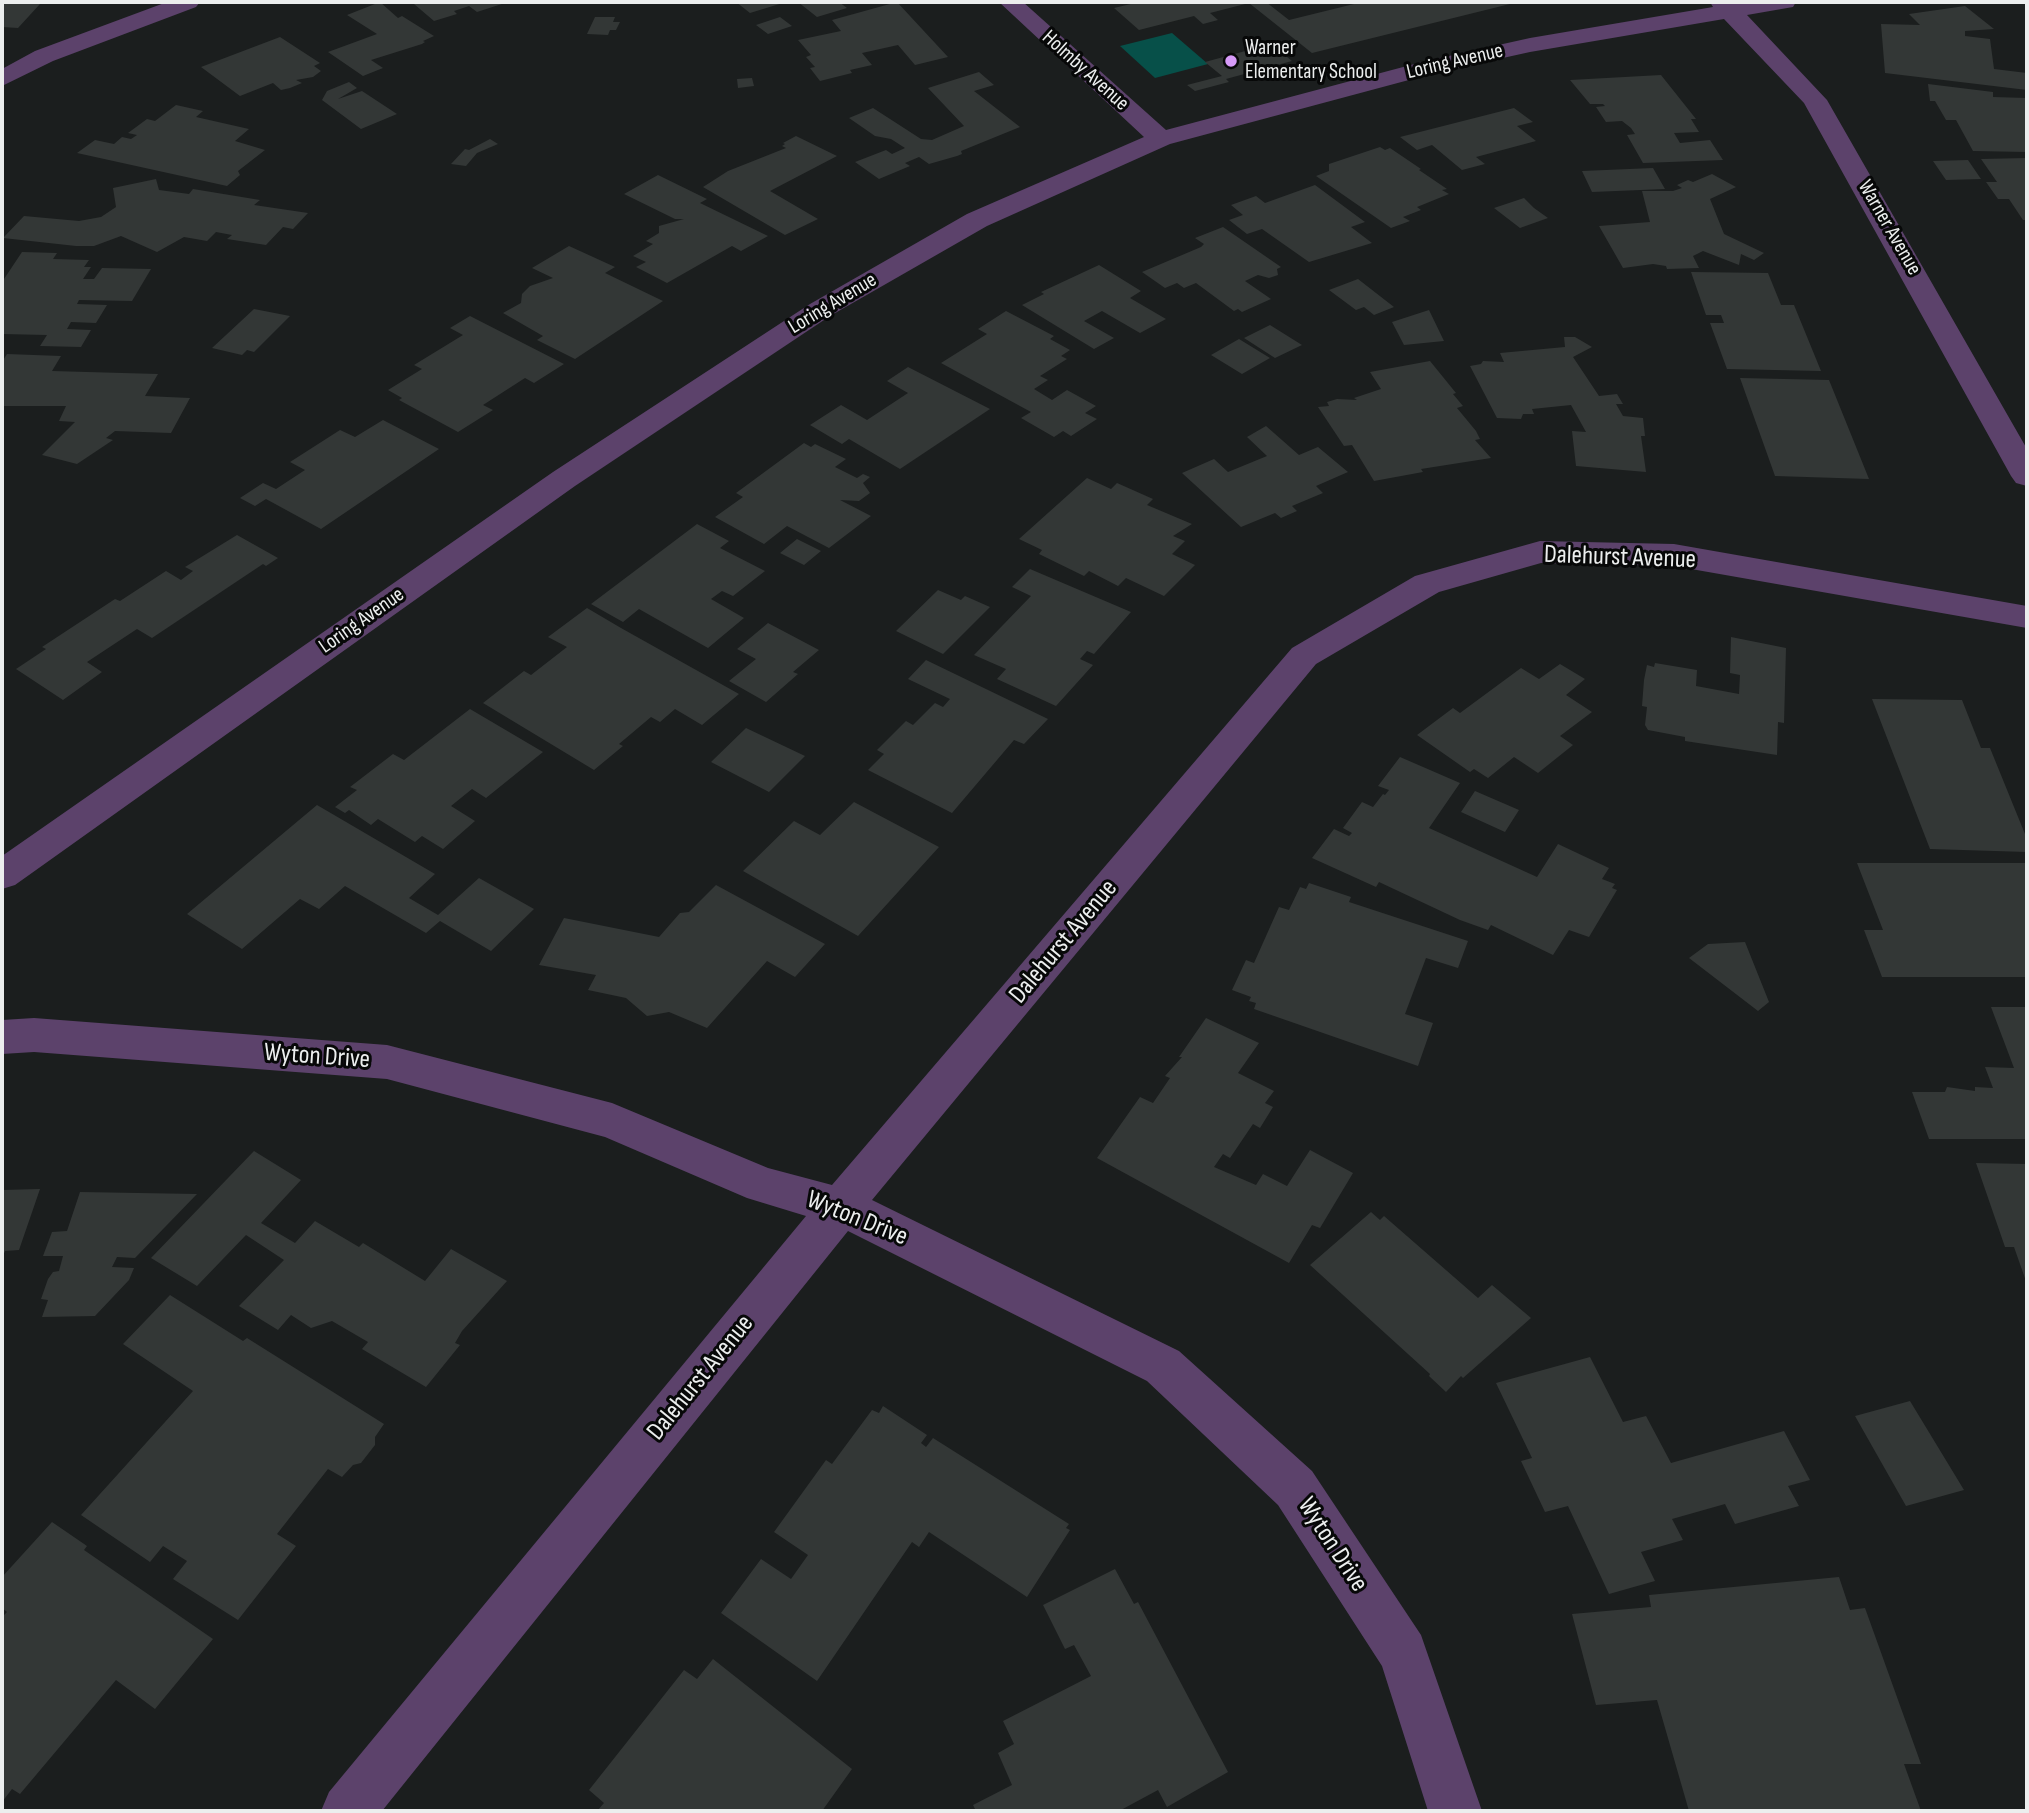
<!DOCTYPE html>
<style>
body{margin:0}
#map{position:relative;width:2029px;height:1813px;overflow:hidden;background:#1b1e1e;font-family:"Sofia Sans Condensed",sans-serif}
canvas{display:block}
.frame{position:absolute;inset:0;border:4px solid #eceeee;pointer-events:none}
</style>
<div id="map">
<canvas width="2029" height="1813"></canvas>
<div class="frame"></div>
</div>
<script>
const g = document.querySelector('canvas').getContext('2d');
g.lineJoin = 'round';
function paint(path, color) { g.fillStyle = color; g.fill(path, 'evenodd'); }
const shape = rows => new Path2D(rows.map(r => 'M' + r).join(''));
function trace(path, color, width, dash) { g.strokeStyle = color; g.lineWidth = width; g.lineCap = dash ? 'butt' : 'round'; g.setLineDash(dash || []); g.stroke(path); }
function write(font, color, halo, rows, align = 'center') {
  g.font = font + ' "Sofia Sans Condensed",sans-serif'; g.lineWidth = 6; g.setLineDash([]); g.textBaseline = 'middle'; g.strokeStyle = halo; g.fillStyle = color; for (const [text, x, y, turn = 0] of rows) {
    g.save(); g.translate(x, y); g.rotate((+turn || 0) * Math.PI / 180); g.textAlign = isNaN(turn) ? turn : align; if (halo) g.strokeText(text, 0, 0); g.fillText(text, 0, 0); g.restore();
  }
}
const green = shape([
 [1172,33,1208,64,1155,78,1120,46]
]);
const building = shape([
 [2,2,19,2,40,4,18,28,2,27],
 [380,2,398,18,402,16,434,36,423,41,425,42,422,44,371,60,383,68,363,76,328,52,377,34,347,15],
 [421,2,508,2,477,12,469,6,454,11,457,14,434,21,414,4],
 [736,2,786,2,750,13],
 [798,2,839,2,847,8,817,17],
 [897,2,948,57,915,65,898,45,862,53,872,65,850,70,852,73,820,81,810,68,815,67,806,57,811,55,798,40,841,31,832,20],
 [1139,2,1266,2,1289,20,1362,2,1514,3,1312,53,1249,3,1210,13,1218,20,1203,24,1194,16,1139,30,1114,8],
 [1965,6,1994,29,1965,31,1965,36,1990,39,1994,69,2027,73,2027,90,1885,73,1881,24,1920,25,1909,14],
 [595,17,615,17,613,22,620,22,616,30,610,30,608,35,587,34],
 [780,17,792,26,768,34,756,25],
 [280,37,320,63,314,66,321,71,313,77,296,80,302,83,290,88,281,90,273,83,240,96,201,67],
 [1271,44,1292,61,1226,79,1229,82,1195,91,1187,85,1222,76,1205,62],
 [979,72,994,85,974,91,1020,127,961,151,962,154,957,156,929,164,919,157,905,163,910,166,879,179,855,162,886,150,892,154,905,148,891,139,875,136,849,118,873,108,921,139,932,140,964,126,928,88],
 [1661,75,1696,119,1691,119,1699,132,1674,133,1680,143,1710,140,1723,160,1643,163,1627,135,1635,134,1631,128,1622,121,1606,122,1596,107,1605,106,1603,104,1590,104,1570,80],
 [752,78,754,86,738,88,737,79],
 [349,82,357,88,338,99,362,91,397,114,361,129,322,100,327,91],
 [1928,84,1993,92,1993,97,2027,98,2027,152,1973,151,1956,120,1946,120,1935,101,1930,101],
 [176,105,203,111,196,117,249,129,235,141,265,150,238,171,240,175,227,186,77,153,95,140,114,144,122,137,131,139,137,135,128,133,147,119,155,121],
 [1514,108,1533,122,1517,126,1536,141,1476,157,1485,164,1462,170,1432,145,1417,150,1400,137],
 [796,136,837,156,770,191,818,219,785,235,703,187,728,171,786,148,782,146,785,144,783,143],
 [490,139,498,144,477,153,466,166,451,164,465,149,469,150],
 [1380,147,1385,150,1390,148,1421,169,1419,170,1447,189,1442,190,1449,194,1417,207,1421,210,1403,217,1410,221,1391,228,1316,176,1329,171,1329,164],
 [2027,158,2027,220,2023,220,2009,199,1998,199,1986,182,1997,182,1981,159],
 [1968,160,1981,179,1946,180,1933,161],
 [1653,168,1665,189,1592,192,1582,171],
 [1712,174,1736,187,1710,199,1724,234,1764,253,1754,260,1741,254,1739,265,1703,251,1693,256,1699,268,1667,269,1666,266,1653,264,1623,268,1599,226,1650,222,1642,191,1673,191,1682,188,1677,185,1688,180,1693,182],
 [658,175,707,199,700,203,768,236,741,251,732,246,667,283,636,267,646,262,633,256,653,244,646,241,659,233,659,226,684,219,675,219,624,194],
 [156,179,159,190,189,194,193,189,260,200,254,205,308,213,293,229,283,227,266,245,227,239,232,235,216,232,207,241,184,237,157,252,121,236,94,246,76,246,3,238,24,216,79,221,101,217,116,207,113,188],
 [1315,185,1365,222,1351,227,1372,243,1309,262,1262,229,1247,234,1229,220,1243,215,1231,205,1256,196,1265,203],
 [1524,198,1534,208,1548,218,1520,228,1494,208],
 [1223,227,1281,267,1277,269,1278,275,1269,278,1258,275,1245,281,1271,299,1242,312,1238,309,1234,311,1196,283,1184,288,1177,283,1165,288,1142,272,1201,247,1204,244,1195,238],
 [569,246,615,267,605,273,663,301,575,359,537,340,543,336,503,313,521,303,522,294,530,286,553,278,532,268],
 [22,252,57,253,53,259,89,260,84,267,91,267,83,279,94,279,102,268,151,269,132,301,79,300,77,304,107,305,96,323,71,322,67,329,91,330,81,347,40,346,47,335,2,334,2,282],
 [1099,265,1141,291,1130,298,1166,319,1140,333,1102,311,1084,321,1114,338,1094,349,1022,305,1044,294,1041,292],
 [1691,272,1768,273,1781,305,1794,305,1821,371,1727,369,1710,323,1724,323,1721,315,1706,315],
 [1358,279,1394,307,1374,315,1364,307,1356,310,1329,290],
 [254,309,290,316,254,352,247,350,242,355,212,348],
 [1429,310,1444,341,1404,345,1392,322],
 [1006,311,1054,336,1050,339,1070,350,1061,356,1067,359,1040,376,1048,380,1034,389,1052,400,1067,390,1096,406,1085,413,1097,419,1071,436,1063,431,1054,437,1021,418,1031,412,941,363,987,334,978,329],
 [470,316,564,364,534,383,525,378,483,405,493,410,458,432,399,400,402,398,388,390,422,369,414,365,463,335,450,328],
 [1270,325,1302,345,1275,358,1244,338],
 [1564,337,1575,337,1592,347,1573,357,1599,396,1617,394,1623,404,1616,404,1623,416,1643,418,1645,436,1641,436,1646,472,1576,466,1572,431,1586,432,1571,405,1532,409,1534,414,1523,414,1521,419,1497,418,1470,366,1481,364,1483,361,1504,362,1500,353,1565,347],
 [1239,339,1270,358,1242,374,1211,355],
 [7,354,61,356,52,371,158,374,145,396,190,398,171,433,115,431,106,438,113,440,77,464,42,455,75,422,59,421,66,406,2,406,2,362],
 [1430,361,1456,393,1453,394,1463,406,1457,408,1476,431,1480,439,1475,440,1491,458,1421,469,1423,472,1374,481,1352,445,1344,446,1318,407,1329,406,1327,402,1337,399,1357,400,1354,398,1381,389,1370,372],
 [908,367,990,409,900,469,849,439,842,444,810,425,841,405,867,420,908,393,887,381],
 [1740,378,1829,380,1869,479,1775,476],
 [383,420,439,449,321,529,266,499,255,506,240,498,263,483,276,489,305,470,290,462,340,430,355,437],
 [1266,426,1299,455,1318,447,1348,472,1316,486,1323,493,1292,506,1297,511,1281,518,1275,513,1241,527,1182,473,1214,459,1228,472,1267,456,1247,437],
 [804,443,811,447,815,444,846,459,835,467,857,478,863,474,870,477,863,483,870,493,859,501,840,500,871,516,829,548,787,526,764,544,715,517,743,497,736,493],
 [1087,478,1111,489,1117,483,1153,499,1147,505,1192,524,1173,536,1185,541,1172,554,1195,565,1164,596,1126,578,1118,586,1089,571,1084,576,1039,554,1042,550,1019,539],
 [697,524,729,541,720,548,765,571,733,596,722,591,711,599,744,618,708,648,639,609,623,622,591,604],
 [237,535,278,558,266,566,263,564,152,638,137,629,87,662,102,672,63,700,16,669,46,649,42,647,115,599,120,601,166,571,181,580,193,571,185,567],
 [797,539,821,551,804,565,780,553],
 [1030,569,1131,612,1094,654,1087,651,1080,659,1093,665,1056,706,997,679,1006,669,974,655,1031,596,1012,587],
 [938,590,961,600,965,596,990,607,943,654,896,631],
 [587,608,621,628,739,694,702,725,675,709,660,722,651,717,619,744,623,746,594,770,483,703,524,671,531,675,567,647,548,637],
 [768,623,819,650,793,672,798,674,766,702,729,681,756,659,737,649],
 [1731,637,1786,648,1784,723,1778,722,1777,755,1685,741,1685,737,1648,730,1645,725,1647,707,1642,706,1644,680,1647,665,1654,667,1655,663,1697,670,1696,686,1739,694,1740,675,1730,673],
 [926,660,1048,719,1024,744,1014,740,952,813,868,770,884,754,877,750,906,721,913,725,935,703,943,707,950,699,908,679],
 [1560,664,1585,679,1566,695,1592,712,1560,736,1573,745,1538,773,1514,757,1488,778,1474,769,1470,772,1417,735,1453,708,1460,713,1521,668,1539,679],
 [1872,699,1962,700,1981,748,1990,748,2027,839,2027,852,1930,849],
 [470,709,543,752,486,798,472,789,451,806,475,821,443,849,422,836,415,842,378,819,371,825,349,810,345,813,335,807,357,790,350,787,393,754,404,760],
 [746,728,805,756,769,792,711,762],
 [1400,757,1460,783,1429,828,1537,877,1558,844,1609,868,1602,879,1615,884,1612,888,1617,890,1589,937,1569,930,1553,955,1491,925,1488,930,1460,920,1379,882,1376,887,1312,858,1334,829,1349,836,1352,833,1343,828,1362,802,1373,807,1383,794,1385,795,1389,790,1378,786],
 [1475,791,1519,810,1505,832,1461,812],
 [854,802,939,847,858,936,743,871,794,821,820,835],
 [317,805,435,874,409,898,438,915,479,878,534,909,491,951,440,921,426,933,345,886,319,909,300,899,242,949,187,914],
 [1857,863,2027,863,2027,977,1882,977,1864,930,1883,930],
 [1309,883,1351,897,1349,902,1468,941,1458,968,1426,958,1405,1014,1433,1023,1418,1066,1254,1009,1256,1003,1249,1001,1251,997,1232,990,1246,960,1254,963,1279,907,1289,910,1300,887,1306,889],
 [716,885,825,944,795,977,767,961,707,1028,669,1012,647,1016,626,998,588,990,596,975,539,965,564,918,659,937,680,913,689,912],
 [1745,942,1769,1002,1758,1011,1689,958,1708,944],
 [1991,1007,2027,1007,2027,1139,1929,1139,1912,1092,1945,1092,1947,1087,1975,1091,1975,1087,1993,1088,1985,1067,2014,1068],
 [1206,1018,1259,1043,1238,1073,1274,1091,1265,1103,1273,1107,1260,1128,1253,1124,1230,1158,1223,1154,1214,1167,1256,1185,1263,1174,1287,1186,1310,1150,1353,1173,1320,1228,1312,1225,1289,1263,1097,1158,1140,1097,1153,1103,1170,1078,1165,1076,1182,1057,1179,1057],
 [254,1151,301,1180,261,1223,295,1243,315,1221,359,1247,363,1243,425,1281,451,1249,507,1281,462,1331,455,1343,460,1345,426,1387,362,1349,368,1342,332,1321,311,1328,291,1315,278,1330,239,1306,284,1260,246,1235,197,1286,151,1258],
 [1976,1163,2027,1164,2027,1284,2014,1247,2005,1247],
 [40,1189,19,1250,5,1251,2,1258,2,1190],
 [80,1192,197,1194,135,1258,117,1257,112,1267,134,1268,129,1280,95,1316,42,1317,48,1300,41,1299,48,1279,53,1272,59,1271,63,1256,43,1256,52,1232,67,1231],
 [1371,1212,1380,1220,1384,1216,1478,1298,1492,1285,1531,1318,1463,1378,1461,1376,1446,1392,1429,1376,1430,1374,1310,1265],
 [170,1295,243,1341,247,1338,384,1424,375,1437,375,1445,361,1463,353,1465,342,1477,328,1469,277,1534,296,1546,238,1620,173,1579,187,1561,163,1546,150,1562,81,1515,193,1391,123,1344],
 [1590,1357,1623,1422,1646,1416,1671,1463,1784,1431,1810,1480,1788,1486,1799,1506,1735,1524,1725,1504,1672,1519,1683,1540,1641,1552,1655,1581,1609,1594,1568,1506,1545,1512,1521,1461,1532,1458,1496,1383],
 [1910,1401,1964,1490,1906,1506,1855,1416],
 [883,1406,927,1435,921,1443,926,1447,933,1438,1069,1524,1066,1528,1070,1530,1027,1597,929,1532,919,1547,912,1542,817,1681,721,1613,761,1559,791,1579,808,1555,774,1532,826,1460,832,1464,872,1410,879,1413],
 [52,1522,87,1546,84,1550,213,1639,155,1709,116,1680,20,1794,12,1789,2,1802,2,1617,7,1612,2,1608,2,1577],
 [1115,1569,1134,1604,1138,1602,1228,1772,1167,1807,1158,1790,1119,1811,976,1811,973,1805,1012,1785,998,1753,1014,1744,1003,1721,1091,1676,1074,1645,1065,1649,1043,1605],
 [1839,1577,1850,1610,1865,1608,1921,1764,1904,1764,1921,1811,1689,1811,1657,1700,1596,1705,1572,1614,1651,1607,1649,1595],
 [713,1659,852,1769,822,1811,597,1811,604,1803,589,1790,684,1670,697,1679]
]);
const minor = shape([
 [167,2,200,2,196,7,53,61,2,86,2,69,35,51,167,2],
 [999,2,1023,2,1166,130,1422,62,1530,38,1713,7,1710,2,1796,2,1793,7,1747,15,1827,100,2027,449,2027,486,2016,483,2011,476,1804,103,1724,19,1530,52,1435,73,1170,144,987,226,830,316,575,486,15,885,2,889,2,856,553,472,810,304,967,214,1144,137,999,2],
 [1540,541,1674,544,2027,606,2027,628,1674,566,1541,563,1439,592,1316,664,872,1200,1179,1351,1312,1471,1421,1635,1482,1811,1428,1811,1382,1666,1278,1505,1147,1381,848,1231,382,1811,321,1811,329,1792,806,1216,747,1198,605,1137,387,1079,34,1052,2,1054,2,1020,34,1018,387,1045,612,1103,768,1168,832,1185,1292,648,1415,576,1540,541]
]);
const markers = [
 [1231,61,7,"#d79bf9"]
];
const farPoinames = [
 ["Warner",1245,49],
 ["Elementary School",1245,73]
];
const farStreetnames = [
 ["Loring Avenue",1455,62,-13],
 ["Holmby Avenue",1085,71,42],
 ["Warner Avenue",1889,228,60],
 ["Loring Avenue",833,304,-31],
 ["Loring Avenue",362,621,-35]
];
const streetNames = [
 ["Dalehurst Avenue",1620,558,2],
 ["Dalehurst Avenue",1064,942,-50],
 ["Wyton Drive",317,1057,4],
 ["Wyton Drive",857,1219,22],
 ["Dalehurst Avenue",701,1378,-51],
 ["Wyton Drive",1332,1545,57]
];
paint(green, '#075049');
paint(building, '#333736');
paint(minor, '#5c426b');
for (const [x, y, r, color] of markers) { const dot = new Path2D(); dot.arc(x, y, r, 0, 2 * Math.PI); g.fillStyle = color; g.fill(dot); trace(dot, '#070808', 2.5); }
write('21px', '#eceeee', '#070808', farPoinames, 'left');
write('21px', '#eceeee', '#070808', farStreetnames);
write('26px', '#eceeee', '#070808', streetNames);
</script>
